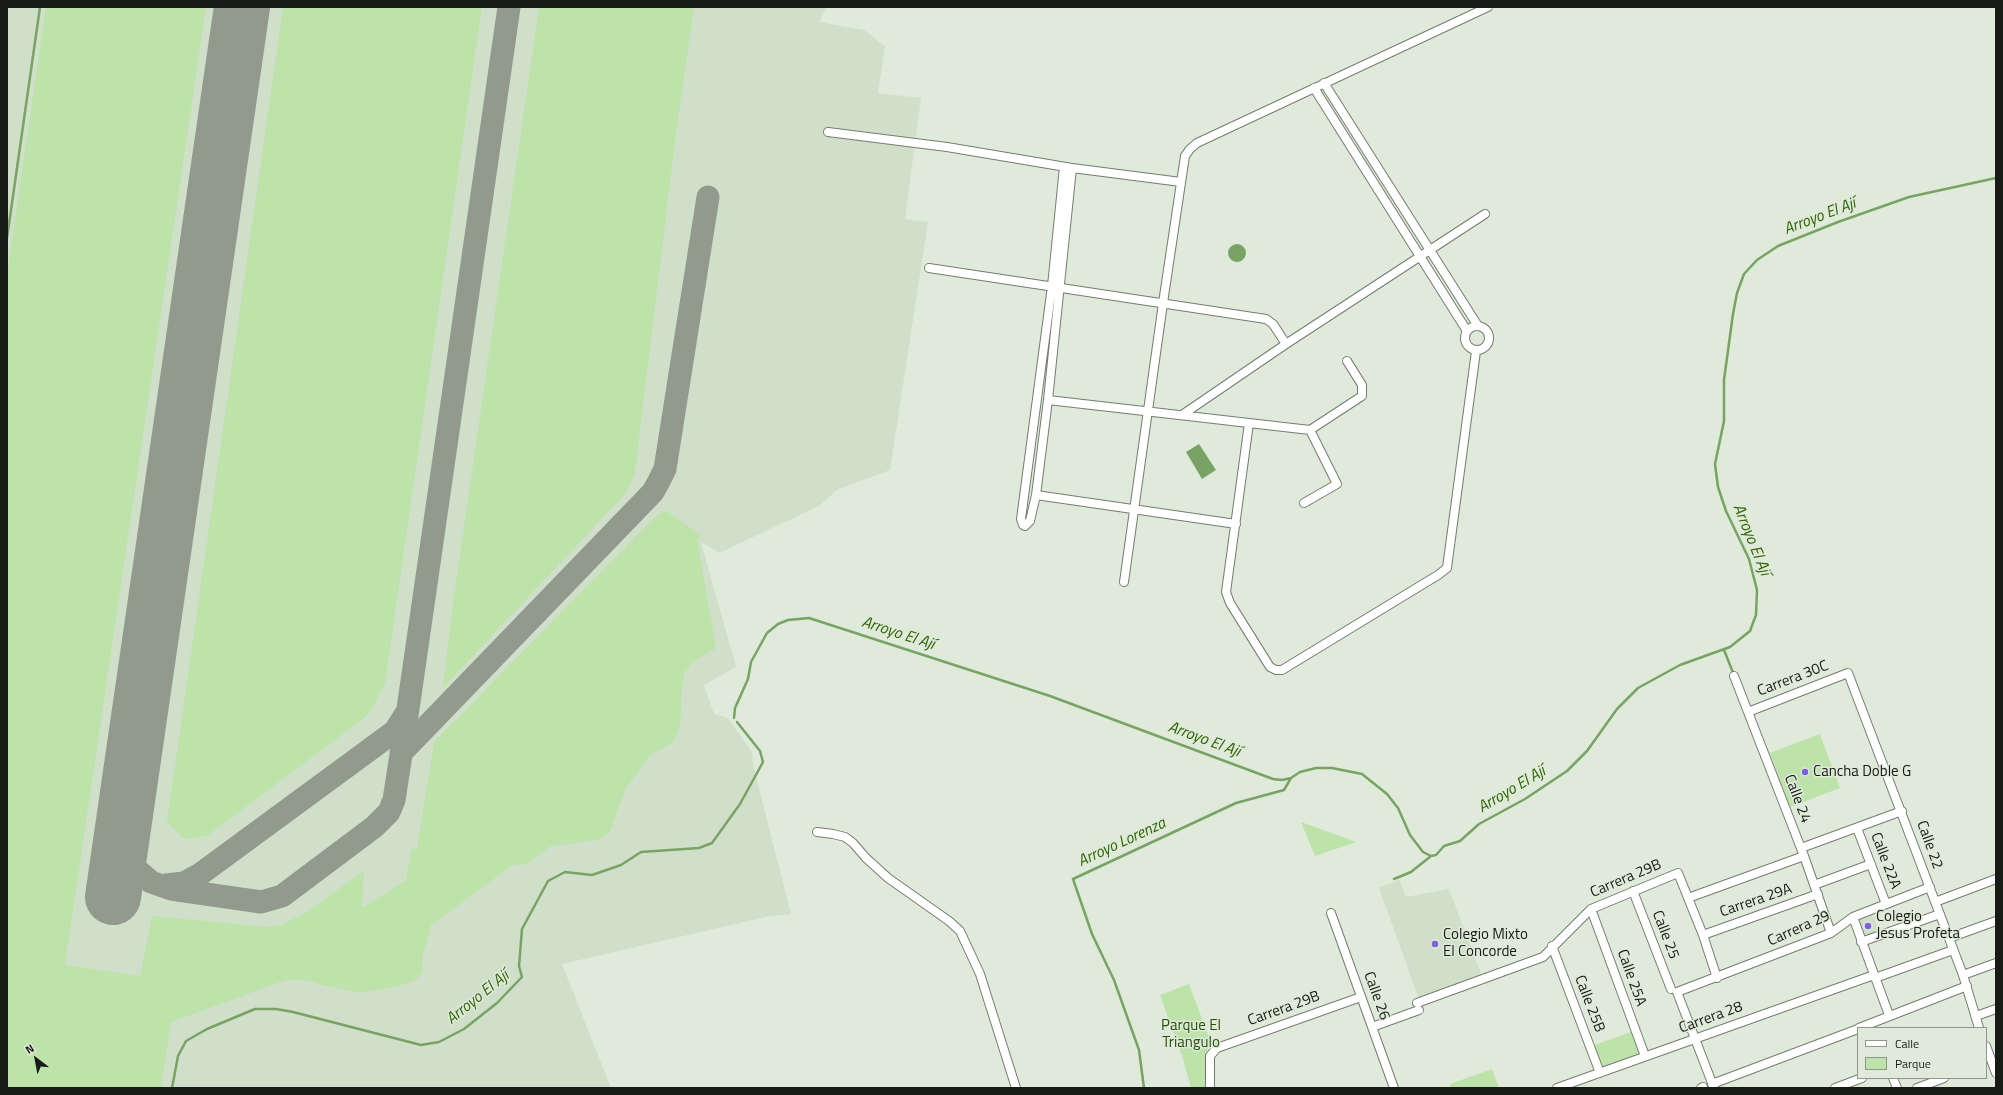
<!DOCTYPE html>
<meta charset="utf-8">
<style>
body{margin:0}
#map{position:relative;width:2003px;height:1095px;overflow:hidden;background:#dfeada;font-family:"Titillium Web",sans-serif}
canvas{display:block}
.frame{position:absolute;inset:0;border:8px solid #171a15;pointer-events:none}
.legend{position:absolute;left:1857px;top:1027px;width:130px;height:52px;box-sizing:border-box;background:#dfeada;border:1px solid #8f978b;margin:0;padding:5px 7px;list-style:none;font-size:12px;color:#171a15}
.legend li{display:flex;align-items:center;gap:8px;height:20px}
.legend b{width:20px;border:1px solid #8f978b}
.north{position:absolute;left:16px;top:1039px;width:40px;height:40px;-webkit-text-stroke:3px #dfeada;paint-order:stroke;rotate:328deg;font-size:11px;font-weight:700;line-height:16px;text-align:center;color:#171a15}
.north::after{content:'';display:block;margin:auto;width:14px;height:18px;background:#171a15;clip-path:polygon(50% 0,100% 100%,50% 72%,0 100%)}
</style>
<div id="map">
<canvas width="2003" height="1095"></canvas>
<div class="frame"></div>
<ul class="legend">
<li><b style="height:5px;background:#fff"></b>Calle</li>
<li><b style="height:11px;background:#bde3aa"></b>Parque</li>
</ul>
<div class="north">N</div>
</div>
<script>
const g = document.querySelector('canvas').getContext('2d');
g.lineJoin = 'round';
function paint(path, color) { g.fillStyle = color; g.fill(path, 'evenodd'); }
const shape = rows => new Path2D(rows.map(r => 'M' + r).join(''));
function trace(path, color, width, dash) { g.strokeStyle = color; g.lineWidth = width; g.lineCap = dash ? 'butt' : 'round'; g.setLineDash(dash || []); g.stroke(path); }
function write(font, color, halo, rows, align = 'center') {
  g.font = font + ' "Titillium Web",sans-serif'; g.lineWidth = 3; g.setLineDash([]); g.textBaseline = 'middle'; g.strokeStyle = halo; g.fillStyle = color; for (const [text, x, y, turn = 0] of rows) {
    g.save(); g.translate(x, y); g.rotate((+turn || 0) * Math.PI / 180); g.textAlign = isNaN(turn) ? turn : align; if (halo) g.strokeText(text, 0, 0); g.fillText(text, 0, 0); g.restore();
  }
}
const built = shape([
 [7,7,826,7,819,22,864,30,885,46,878,93,921,98,905,219,928,222,890,470,837,490,819,506,719,553,701,542,736,667,704,685,714,714,728,718,752,752,753,765,791,914,770,916,562,964,611,1088,7,1088],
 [1399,880,1406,897,1449,889,1482,976,1419,999,1379,888],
 [1872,914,1880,932,1864,939,1857,920]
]);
const green = shape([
 [46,7,206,7,65,965,140,976,152,916,267,927,281,925,307,912,364,871,362,908,406,880,412,849,417,848,434,742,657,515,664,511,667,511,702,536,697,540,716,648,693,662,685,672,682,688,680,724,676,736,671,743,648,757,639,772,626,787,610,832,600,839,549,847,534,860,523,865,513,865,431,925,423,955,422,973,415,980,399,986,360,993,326,986,306,980,286,980,171,1022,161,1088,7,1088,7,273],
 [283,7,482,7,385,683,370,712,359,722,207,836,190,839,182,837,167,822],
 [539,7,694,7,676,133,635,472,630,486,623,496,443,688,452,610],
 [1820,734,1840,788,1790,807,1770,753],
 [1301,822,1356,842,1315,856],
 [1189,984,1211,1043,1206,1053,1206,1088,1191,1088,1183,1059,1160,995],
 [1633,1031,1642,1056,1601,1070,1592,1046],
 [1492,1069,1499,1088,1451,1088,1450,1084]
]);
const water = shape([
 '1228 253a9 9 0 1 1 18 0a9 9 0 1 1-18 0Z',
 [1199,444,1216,470,1202,479,1186,452]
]);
const stream = shape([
 [7,238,40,7],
 [1724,650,1734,675],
 [734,718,735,708,748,679,751,662,767,633,778,624,788,620,809,618,1050,696,1273,779,1282,780,1291,778,1300,772,1316,768,1332,768,1362,774,1387,794,1398,808,1410,835,1423,852,1431,856,1436,855,1444,846,1460,841,1479,824,1525,799,1567,771,1587,751,1617,709,1638,688,1680,665,1730,647,1750,631,1756,615,1757,590,1749,559,1726,511,1718,487,1715,464,1724,421,1724,380,1733,314,1737,293,1744,274,1757,260,1778,246,1838,222,1909,197,1996,178],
 [1394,879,1411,872,1431,856],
 [172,1088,178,1056,186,1041,207,1029,255,1009,276,1009,293,1012,421,1045,439,1042,464,1029,497,1003,522,977,519,966,522,929,548,881,565,872,592,875,621,865,641,852,699,848,712,843,740,804,763,762,760,751,737,722],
 [1144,1088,1139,1050,1114,980,1092,934,1073,879,1236,803,1284,790,1291,778]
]);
const taxiway = shape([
 [401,753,653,492,659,481,665,469,708,197],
 [123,828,127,852,136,869,151,882,171,889,261,902,282,896,374,827,389,812,394,800,408,709,509,7],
 [166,885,184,883,199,875,395,731,407,712]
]);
const runway = shape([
 [113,897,242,7]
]);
const minor = shape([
 [1324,83,1478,326],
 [1314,88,1467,331],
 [828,132,947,147,1072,168,1181,182],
 [1064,167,1052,286,1021,519,1023,525,1025,526,1030,521,1036,495,1048,400,1072,168],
 [929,268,1266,319,1273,324,1286,344],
 '1465 338a12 12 0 1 1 24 0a12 12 0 1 1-24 0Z',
 [1048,400,1310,430,1362,396,1362,385,1347,361],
 [1182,415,1286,344,1485,214],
 [1249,423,1226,592,1230,603,1270,667,1276,670,1282,670,1438,575,1447,568,1476,351],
 [1036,495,1236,524],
 [1304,503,1337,484,1310,430],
 [1124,582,1163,303,1185,156,1190,149,1197,143,1488,7],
 [1734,676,1804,856,1831,933],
 [1748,712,1848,673,1963,975,1979,1028],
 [1857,828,1886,904],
 [817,832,833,834,845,837,853,843,866,858,888,878,949,921,960,931,980,974,1016,1088],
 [1801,848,1902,811],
 [1814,885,1871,864],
 [1633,891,1671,989],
 [1688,898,1804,856],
 [1935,902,1996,879],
 [1591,909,1645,1056],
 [1331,913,1394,1088],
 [1853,917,1889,1015],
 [1703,935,1818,894],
 [1949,938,1996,921],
 [1861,942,1940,914],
 [1552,946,1600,1073],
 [1963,975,1996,963],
 [1875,978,1953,950],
 [1417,1003,1543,957,1591,909,1678,873,1703,935,1717,978],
 [1976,1016,1996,1009],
 [1372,1027,1419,1010],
 [1859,1028,1967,986],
 [1986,1046,1996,1073],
 [1893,1078,1897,1088],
 [1712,1084,1858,1029],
 [1210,1088,1210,1056,1217,1048,1361,997],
 [1557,1088,1874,975],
 [1701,1088,1703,1087],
 [1714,1088,1677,992,1831,933,1853,917,1930,887],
 [1835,1088,1862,1078],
 [1917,1088,1944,1078]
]);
const markers = [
 [1805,772,4,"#7d61db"],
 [1868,926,4,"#7d61db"],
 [1435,944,4,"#7d61db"]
];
const streetNames = [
 ["Carrera 30C",1793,679,-21],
 ["Calle 24",1797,799,69],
 ["Calle 22",1929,845,70],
 ["Calle 22A",1885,861,69],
 ["Carrera 29B",1626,879,-23],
 ["Carrera 29A",1756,901,-19],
 ["Carrera 29",1799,929,-24],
 ["Calle 25",1665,935,69],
 ["Calle 25A",1631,978,70],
 ["Calle 26",1376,996,70],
 ["Calle 25B",1589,1004,69],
 ["Carrera 29B",1284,1009,-20],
 ["Carrera 28",1711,1018,-20]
];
const poiNames = [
 ["Cancha Doble G",1813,772],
 ["Colegio",1876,917],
 ["Jesus Profeta",1876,934],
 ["Colegio Mixto",1443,935],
 ["El Concorde",1443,952]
];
const parkNames = [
 ["Parque El",1191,1026],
 ["Triangulo",1191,1043]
];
const waterNames = [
 ["Arroyo El Ají",1820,217,-21],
 ["Arroyo El Ají",1751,540,68],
 ["Arroyo El Ají",898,634,18],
 ["Arroyo El Ají",1204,740,20],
 ["Arroyo El Ají",1512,790,-31],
 ["Arroyo Lorenza",1122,843,-25],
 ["Arroyo El Ají",478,998,-39]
];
paint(built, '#d0dfc9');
paint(green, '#bde3aa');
paint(water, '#79a364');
trace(stream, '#79a364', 2.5);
trace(taxiway, '#929a8e', 23);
trace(runway, '#929a8e', 56);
trace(minor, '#747d6f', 10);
trace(minor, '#fff', 8);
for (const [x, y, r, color] of markers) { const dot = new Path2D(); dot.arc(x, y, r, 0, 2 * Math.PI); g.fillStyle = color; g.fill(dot); trace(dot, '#dfeada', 1.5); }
write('15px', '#171a15', '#dfeada', streetNames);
write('15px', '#171a15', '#dfeada', poiNames, 'left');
write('15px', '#274f0b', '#dfeada', parkNames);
write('italic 16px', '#316506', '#dfeada', waterNames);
</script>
